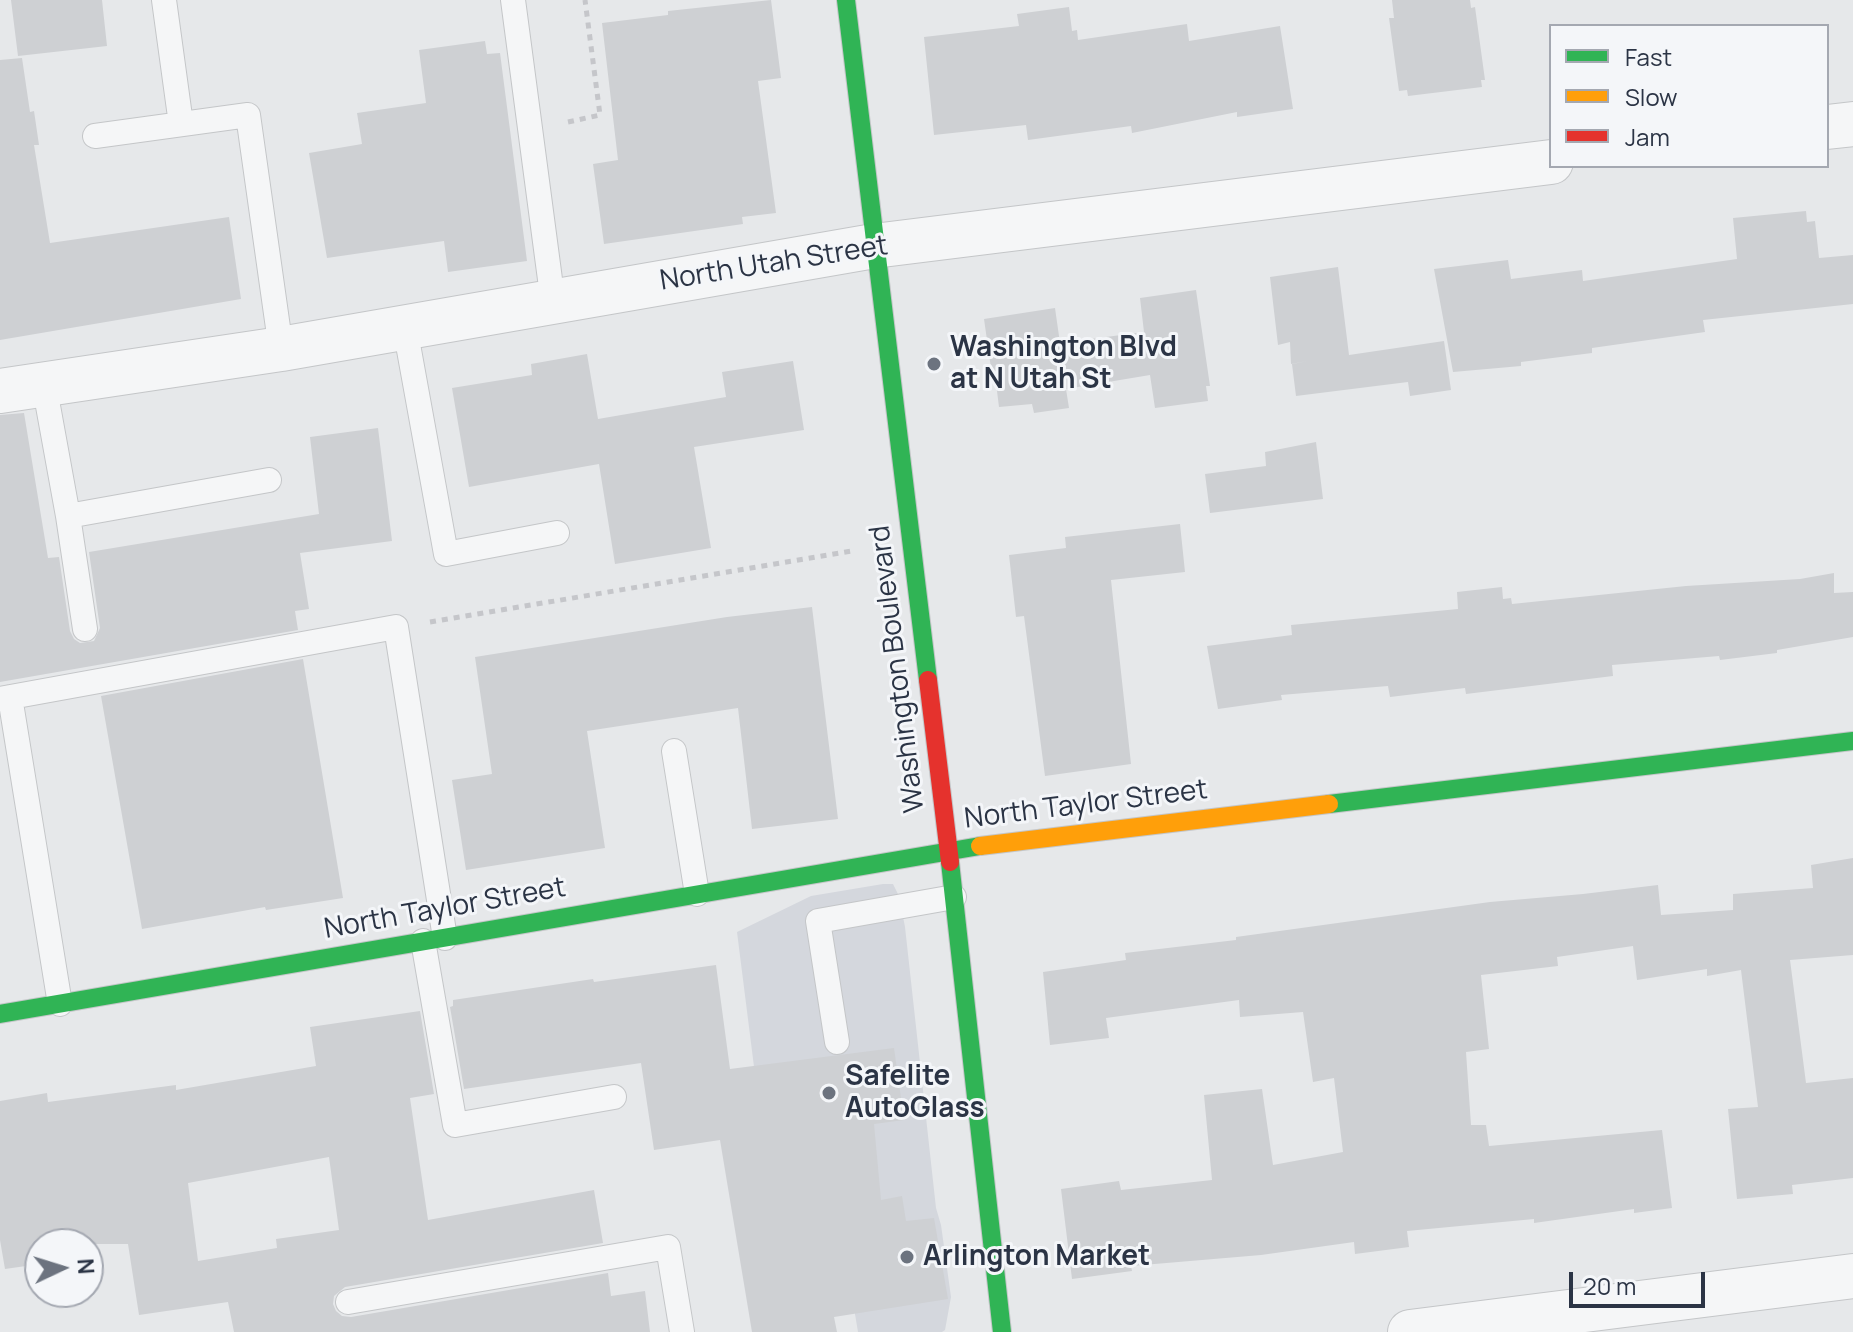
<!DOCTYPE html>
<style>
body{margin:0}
#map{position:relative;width:1853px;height:1332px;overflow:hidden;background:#e6e8ea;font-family:Manrope,sans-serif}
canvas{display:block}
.legend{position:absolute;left:1549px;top:24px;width:280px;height:144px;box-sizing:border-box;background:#f4f6f9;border:2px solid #a4a8b1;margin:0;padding:10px 14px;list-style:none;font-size:24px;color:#2b3445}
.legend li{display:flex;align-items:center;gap:16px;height:40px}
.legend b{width:40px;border:2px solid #a4a8b1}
.north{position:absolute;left:24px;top:1228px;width:80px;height:80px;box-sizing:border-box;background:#f4f6f9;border:2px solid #a4a8b1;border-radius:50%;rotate:86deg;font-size:22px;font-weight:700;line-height:32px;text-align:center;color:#2b3445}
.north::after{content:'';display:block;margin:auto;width:28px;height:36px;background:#6c737f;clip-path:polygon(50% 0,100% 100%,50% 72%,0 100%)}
.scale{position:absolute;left:1569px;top:1272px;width:136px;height:36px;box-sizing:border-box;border:4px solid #2b3445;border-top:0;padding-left:10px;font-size:24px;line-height:28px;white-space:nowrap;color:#2b3445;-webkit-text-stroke:6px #f4f6f9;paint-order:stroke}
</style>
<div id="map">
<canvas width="1853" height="1332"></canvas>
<ul class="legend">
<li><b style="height:10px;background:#30b455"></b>Fast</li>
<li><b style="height:10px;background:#ff9f0a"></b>Slow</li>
<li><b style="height:10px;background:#e5322d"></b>Jam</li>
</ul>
<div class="north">N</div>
<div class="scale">20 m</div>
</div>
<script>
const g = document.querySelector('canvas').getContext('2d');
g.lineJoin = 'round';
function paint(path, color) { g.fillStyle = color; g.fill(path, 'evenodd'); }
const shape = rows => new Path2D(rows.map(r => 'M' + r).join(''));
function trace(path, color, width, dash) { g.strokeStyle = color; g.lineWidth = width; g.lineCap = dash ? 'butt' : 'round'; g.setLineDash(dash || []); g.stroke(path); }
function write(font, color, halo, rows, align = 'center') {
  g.font = font + ' Manrope,sans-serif'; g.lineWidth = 6; g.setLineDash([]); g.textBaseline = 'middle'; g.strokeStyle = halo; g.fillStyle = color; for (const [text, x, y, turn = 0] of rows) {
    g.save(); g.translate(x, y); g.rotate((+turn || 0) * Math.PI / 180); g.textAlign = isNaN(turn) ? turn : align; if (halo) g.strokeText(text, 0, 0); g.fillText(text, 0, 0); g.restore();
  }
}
const built = shape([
 [883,884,893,884,899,896,905,927,936,1208,941,1225,951,1297,945,1330,942,1332,858,1332,825,1135,763,1138,737,932,811,896]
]);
const building = shape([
 [11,0,102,0,107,46,18,56],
 [771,0,781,78,758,81,776,213,742,217,743,224,604,244,593,164,618,160,602,23,668,15,668,11],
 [1392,0,1470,0,1471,8,1475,7,1485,80,1481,80,1482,87,1408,96,1407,90,1399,91,1389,18,1394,18],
 [1069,7,1072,31,1077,30,1078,40,1187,24,1189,41,1280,26,1293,109,1237,117,1237,112,1132,133,1131,126,1028,140,1026,125,934,135,924,37,1019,26,1017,14],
 [485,41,487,54,500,53,527,261,448,272,444,241,327,258,309,153,362,144,357,113,426,103,419,50],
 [22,58,30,112,34,111,39,145,34,145,50,243,229,217,241,299,0,340,0,60],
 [1806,211,1807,222,1815,221,1819,258,1853,255,1853,304,1703,320,1705,332,1592,348,1592,353,1521,362,1521,366,1453,372,1434,269,1508,260,1511,279,1582,270,1583,281,1737,259,1733,218],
 [1338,267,1349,355,1444,341,1451,390,1410,396,1408,382,1296,396,1292,364,1308,361,1291,364,1290,342,1278,345,1270,277],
 [1196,290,1210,386,1206,386,1208,401,1155,408,1150,375,1066,389,1069,408,1034,413,1032,404,999,407,995,375,992,375,984,319,1055,308,1060,343,1144,332,1140,298],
 [587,354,598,419,726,397,722,372,793,361,804,430,694,447,711,548,615,564,599,464,469,487,452,388,532,375,531,364],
 [24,413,48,558,59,557,70,631,74,639,80,643,94,641,100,628,89,552,319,514,310,437,378,428,392,541,300,553,309,609,295,611,298,630,0,682,0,415],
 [1316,442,1323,499,1210,513,1205,474,1266,466,1265,452],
 [1180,524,1185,572,1111,580,1131,764,1045,776,1024,616,1016,617,1009,555,1066,548,1065,537],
 [1834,573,1834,593,1853,592,1853,637,1777,650,1777,653,1720,660,1719,656,1612,665,1613,676,1466,694,1465,688,1390,697,1388,686,1281,695,1282,700,1218,709,1207,646,1292,635,1291,625,1458,609,1457,592,1502,587,1503,599,1511,598,1512,604,1686,586,1800,579],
 [812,607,838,819,752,829,738,708,587,731,605,848,466,870,452,780,492,774,475,657,727,617],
 [303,659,343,898,266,910,265,907,142,929,101,696],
 [1853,858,1853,955,1790,960,1806,1083,1853,1078,1853,1178,1792,1185,1793,1194,1737,1199,1728,1109,1758,1107,1741,970,1707,976,1707,969,1637,980,1633,946,1557,957,1558,966,1481,975,1489,1049,1466,1052,1471,1125,1486,1125,1489,1146,1662,1130,1672,1208,1634,1213,1634,1209,1534,1223,1534,1219,1407,1231,1409,1247,1355,1254,1354,1242,1261,1255,1131,1266,1132,1271,1072,1279,1061,1189,1119,1181,1121,1190,1212,1180,1204,1095,1262,1089,1273,1165,1343,1152,1334,1078,1313,1082,1303,1012,1240,1017,1239,1000,1106,1018,1109,1038,1050,1045,1043,972,1126,960,1125,953,1236,940,1236,937,1490,902,1583,894,1658,885,1661,915,1733,910,1733,894,1813,888,1811,865],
 [716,965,730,1069,894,1048,904,1120,874,1124,881,1200,902,1196,906,1221,934,1218,948,1299,834,1317,837,1332,752,1332,720,1140,654,1150,641,1063,464,1089,450,1007,453,1006,453,1000,593,979,594,982],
 [420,1011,434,1094,410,1098,428,1220,594,1190,603,1243,345,1287,334,1296,333,1304,336,1311,342,1316,351,1317,608,1273,611,1296,645,1291,650,1332,234,1332,228,1302,139,1315,128,1244,40,1244,40,1264,5,1269,0,1240,0,1101,47,1093,48,1102,176,1085,176,1090,316,1066,310,1027],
 [329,1157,339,1230,276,1239,277,1248,198,1261,188,1183]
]);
const path = shape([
 [568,122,600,115,585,0],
 [430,622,852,551]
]);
const lane = shape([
 [164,0,181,124],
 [513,0,553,302],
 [95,136,248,115,281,349],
 [405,328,446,554,557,533],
 [44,384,68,516,269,480],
 [68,516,85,629],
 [10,697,60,1004],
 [0,699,396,627,445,938],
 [674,751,697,894],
 [423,941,455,1125,614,1097],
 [837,1042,818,921,954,897],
 [348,1302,668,1247,682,1332]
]);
const street = shape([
 [1827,127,1853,124],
 [0,391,281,349,874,246,1551,162],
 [1410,1332,1853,1276]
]);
const fast = shape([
 [846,0,928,680],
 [1329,804,1853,741],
 [950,862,1002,1332],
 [0,1014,980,846]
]);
const slow = shape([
 [980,846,1329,804]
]);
const jam = shape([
 [928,680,950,862]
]);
const markers = [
 [934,364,8,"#6c737f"],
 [829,1093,8,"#6c737f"],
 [907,1257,8,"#6c737f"]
];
const streetNames = [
 ["North Utah Street",774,264,-9],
 ["Washington Boulevard",898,669,-97],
 ["North Taylor Street",1086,805,-7],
 ["North Taylor Street",445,909,-10]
];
const poiNames = [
 ["Washington Blvd",950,348],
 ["at N Utah St",950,380],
 ["Safelite",845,1077],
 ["AutoGlass",845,1109],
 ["Arlington Market",923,1257]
];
paint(built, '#d4d7dd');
paint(building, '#ced0d3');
trace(lane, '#c4c6c8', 26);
trace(street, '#c4c6c8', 46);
trace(fast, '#c4c6c8', 20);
trace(slow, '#c4c6c8', 20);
trace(jam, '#c4c6c8', 20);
trace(path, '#c5c6ca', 5, [6, 6]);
trace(lane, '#f5f6f7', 24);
trace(street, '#f5f6f7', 44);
trace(fast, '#30b455', 18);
trace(slow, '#ff9f0a', 18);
trace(jam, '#e5322d', 18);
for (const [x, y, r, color] of markers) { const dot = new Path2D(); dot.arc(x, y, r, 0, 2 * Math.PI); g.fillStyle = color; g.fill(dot); trace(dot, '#f4f6f9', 3); }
write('28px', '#2b3445', '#f4f6f9', streetNames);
write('bold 28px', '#2b3445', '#f4f6f9', poiNames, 'left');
</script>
